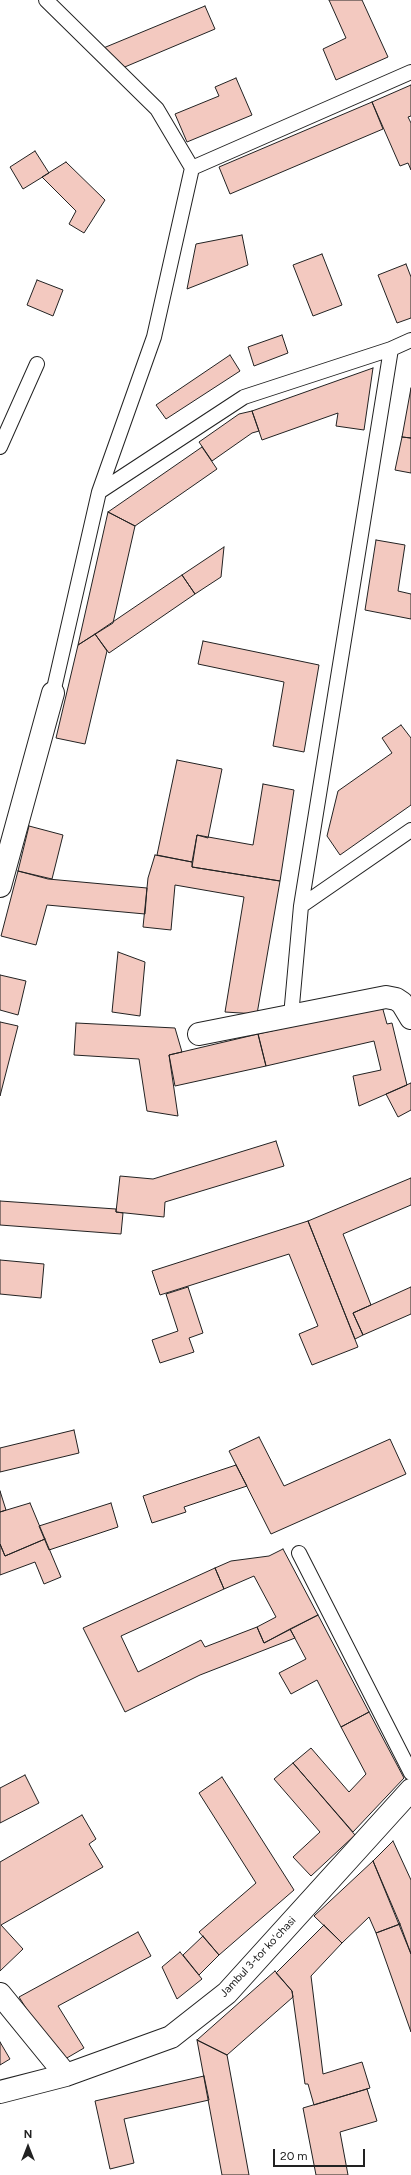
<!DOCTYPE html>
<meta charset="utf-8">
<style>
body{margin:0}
#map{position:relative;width:411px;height:2175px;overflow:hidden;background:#fff;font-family:Figtree,sans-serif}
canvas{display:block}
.north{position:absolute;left:8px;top:2127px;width:40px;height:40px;-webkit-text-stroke:3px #fff;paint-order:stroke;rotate:0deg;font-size:11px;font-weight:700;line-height:16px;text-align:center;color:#222}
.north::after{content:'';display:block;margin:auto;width:14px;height:18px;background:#222;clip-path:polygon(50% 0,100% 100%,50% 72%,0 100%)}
.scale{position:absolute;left:273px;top:2149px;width:92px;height:18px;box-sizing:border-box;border:2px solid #222;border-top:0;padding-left:5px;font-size:12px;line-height:14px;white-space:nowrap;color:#222;-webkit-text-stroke:3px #fff;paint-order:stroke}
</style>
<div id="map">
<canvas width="411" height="2175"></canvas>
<div class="north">N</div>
<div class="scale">20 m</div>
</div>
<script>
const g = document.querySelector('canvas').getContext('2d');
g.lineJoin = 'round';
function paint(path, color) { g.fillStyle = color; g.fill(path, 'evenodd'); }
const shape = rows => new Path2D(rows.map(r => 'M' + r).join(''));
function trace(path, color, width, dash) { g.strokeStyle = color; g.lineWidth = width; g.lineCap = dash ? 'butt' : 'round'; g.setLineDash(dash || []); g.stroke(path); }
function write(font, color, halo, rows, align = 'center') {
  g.font = font + ' Figtree,sans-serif'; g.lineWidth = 3; g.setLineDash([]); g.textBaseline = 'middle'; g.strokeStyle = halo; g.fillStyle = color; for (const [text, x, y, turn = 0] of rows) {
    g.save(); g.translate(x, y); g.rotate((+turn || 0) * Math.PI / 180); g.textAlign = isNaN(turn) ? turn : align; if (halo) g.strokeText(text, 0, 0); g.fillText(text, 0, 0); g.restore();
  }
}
const building = shape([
 [329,0,362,0,388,57,336,80,323,49,346,38,329,0],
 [205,6,215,29,120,69,101,49,205,6],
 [236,78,252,115,187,142,175,114,219,96,215,87,236,78],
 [411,85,411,116,408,117,411,123,411,170,408,163,400,166,372,102,411,85],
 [372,102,383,129,230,194,219,167,372,102],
 [35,151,49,173,23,189,10,167,35,151],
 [66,162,105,200,84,233,69,224,76,211,42,177,66,162],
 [242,235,248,265,187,289,196,244,242,235],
 [322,254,342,305,313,316,293,265,322,254],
 [406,264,411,277,411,318,397,323,378,275,406,264],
 [37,280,63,290,53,316,27,305,37,280],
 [282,335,288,353,254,366,248,347,282,335],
 [230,355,240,371,166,419,156,405,230,355],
 [373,368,364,430,336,426,338,413,262,440,252,411,373,368],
 [411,388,411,438,402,437,411,388],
 [252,411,259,431,252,433,212,461,199,442,239,414,252,411],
 [402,437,411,438,411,473,395,470,402,437],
 [202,447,217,469,135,526,108,512,202,447],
 [108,512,135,526,113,623,78,645,108,512],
 [376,540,405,545,398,591,411,594,411,619,365,610,376,540],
 [224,547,221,577,195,594,182,575,224,547],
 [182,575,195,594,109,653,95,634,182,575],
 [95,634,107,651,85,744,56,738,78,645,95,634],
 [203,641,319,665,304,752,273,746,284,682,198,664,203,641],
 [401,725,411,738,411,805,340,855,327,836,338,791,392,753,382,738,401,725],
 [177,760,222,769,208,838,197,835,192,862,157,855,177,760],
 [263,784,294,790,280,881,192,867,197,835,253,845,263,784],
 [29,826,63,835,52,879,18,871,29,826],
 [155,855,192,862,192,867,280,881,257,1014,225,1012,244,897,175,885,171,930,143,927,148,878,155,855],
 [18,871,48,879,147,888,145,914,47,905,36,945,1,936,18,871],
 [118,952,145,962,140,1016,112,1012,118,952],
 [0,975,26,981,18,1015,0,1010,0,975],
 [382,1006,387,1024,392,1023,407,1085,359,1106,353,1076,381,1070,374,1041,266,1066,258,1034,382,1006],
 [0,1022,18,1026,0,1096,0,1022],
 [76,1023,175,1028,182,1052,169,1055,178,1116,147,1111,139,1059,74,1055,76,1023],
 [258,1034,266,1066,175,1086,169,1055,258,1034],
 [411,1083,411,1110,398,1117,386,1094,411,1083],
 [276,1141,284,1166,165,1202,164,1217,116,1212,120,1176,153,1179,276,1141],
 [411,1178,411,1205,343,1234,371,1305,353,1313,363,1335,355,1339,308,1221,411,1178],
 [0,1201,116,1209,116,1212,123,1213,121,1234,0,1225,0,1201],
 [308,1221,358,1347,312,1365,299,1334,318,1326,289,1254,160,1295,152,1271,308,1221],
 [0,1260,44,1264,41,1298,0,1294,0,1260],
 [188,1287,203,1333,189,1338,194,1352,160,1363,152,1340,178,1331,166,1294,188,1287],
 [411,1287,411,1314,363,1335,353,1313,411,1287],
 [74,1430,79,1453,0,1472,0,1448,74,1430],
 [259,1437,284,1486,390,1439,406,1474,271,1534,229,1451,259,1437],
 [236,1465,247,1486,184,1507,186,1512,152,1523,143,1496,236,1465],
 [0,1491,6,1510,0,1512,0,1491],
 [30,1503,45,1539,5,1556,0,1544,0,1512,30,1503],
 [111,1503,118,1527,49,1550,39,1526,111,1503],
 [45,1539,61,1577,44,1584,35,1562,0,1575,0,1544,5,1556,45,1539],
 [283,1549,318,1615,264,1643,257,1627,276,1617,254,1576,224,1589,215,1568,231,1561,269,1556,283,1549],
 [215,1568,224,1589,121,1636,138,1672,201,1640,205,1647,257,1627,264,1643,290,1629,295,1638,200,1675,125,1712,83,1628,215,1568],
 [318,1615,369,1712,341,1727,317,1680,291,1694,279,1673,306,1659,290,1629,318,1615],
 [369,1712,404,1778,353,1832,293,1763,311,1748,349,1792,366,1774,341,1727,369,1712],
 [293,1763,355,1835,311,1876,293,1857,320,1832,274,1779,293,1763],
 [25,1775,39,1803,0,1823,0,1788,25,1775],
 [222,1777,294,1890,219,1955,199,1932,256,1883,199,1793,222,1777],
 [82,1815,96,1839,89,1844,103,1867,1,1925,23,1949,0,1971,0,1862,82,1815],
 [393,1841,411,1880,411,1954,373,1861,393,1841],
 [373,1861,400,1924,376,1933,369,1917,342,1943,314,1916,373,1861],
 [400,1924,411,1954,411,2032,376,1933,400,1924],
 [324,1925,342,1943,311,1976,323,2074,362,2062,370,2088,314,2105,308,2084,305,2084,292,1991,276,1973,324,1925],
 [138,1932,151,1956,58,2006,84,2048,60,2062,19,1997,138,1932],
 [203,1936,219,1955,199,1975,183,1955,203,1936],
 [180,1952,202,1979,177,1999,162,1967,180,1952],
 [275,1971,292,1991,293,1997,227,2055,197,2040,275,1971],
 [197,2040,227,2055,249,2175,222,2175,197,2040],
 [0,2042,10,2059,0,2065,0,2042],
 [204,2076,209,2100,124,2119,134,2163,110,2169,95,2101,204,2076],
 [367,2089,377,2121,340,2132,348,2175,316,2175,303,2108,367,2089]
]);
const service = shape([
 [46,0,157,109,192,168,154,337,99,492],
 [192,168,411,72],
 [0,447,37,364],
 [53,693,99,492,244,397,391,349],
 [301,906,391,349,411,340],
 [291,1016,301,906,411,830],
 [299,1553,411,1773]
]);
const minor = shape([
 [0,886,53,693],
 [199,1034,386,997,396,999,402,1003,411,1018],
 [0,1994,66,2075],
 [0,2092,66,2075,171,2037,227,1993,411,1790]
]);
const streetNames = [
 ["Jambul 3-tor koʻchasi",258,1957,-47]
];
paint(building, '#f3c9c0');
trace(building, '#222', 1);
trace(service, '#222', 16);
trace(minor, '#222', 24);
trace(service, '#fff', 14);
trace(minor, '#fff', 22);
write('11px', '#222', '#fff', streetNames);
</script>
